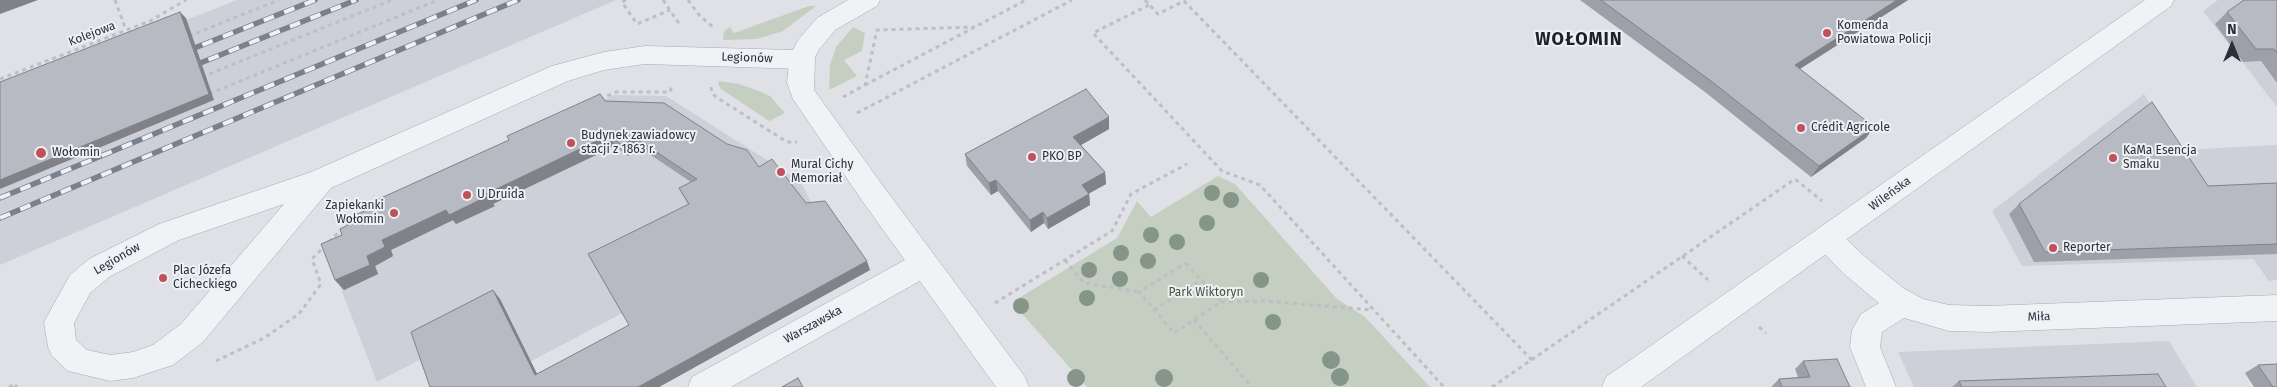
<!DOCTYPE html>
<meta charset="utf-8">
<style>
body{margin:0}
#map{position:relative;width:2277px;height:387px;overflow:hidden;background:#dfe1e6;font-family:"Fira Sans",sans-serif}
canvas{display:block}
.north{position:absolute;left:2207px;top:20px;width:50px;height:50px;-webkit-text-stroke:4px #eef0f4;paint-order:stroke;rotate:0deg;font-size:14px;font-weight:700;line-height:20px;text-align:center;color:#2a2f3c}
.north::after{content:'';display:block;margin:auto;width:18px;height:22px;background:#2a2f3c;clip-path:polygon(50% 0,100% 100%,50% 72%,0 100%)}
</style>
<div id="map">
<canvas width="2277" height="387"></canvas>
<div class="north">N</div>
</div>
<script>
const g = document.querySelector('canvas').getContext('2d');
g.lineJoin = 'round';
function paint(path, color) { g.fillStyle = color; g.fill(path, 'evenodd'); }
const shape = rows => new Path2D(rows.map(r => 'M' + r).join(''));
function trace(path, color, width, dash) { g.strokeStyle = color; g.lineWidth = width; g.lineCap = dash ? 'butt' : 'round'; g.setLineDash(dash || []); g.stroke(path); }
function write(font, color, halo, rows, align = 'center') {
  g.font = font + ' "Fira Sans",sans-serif'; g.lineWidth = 4; g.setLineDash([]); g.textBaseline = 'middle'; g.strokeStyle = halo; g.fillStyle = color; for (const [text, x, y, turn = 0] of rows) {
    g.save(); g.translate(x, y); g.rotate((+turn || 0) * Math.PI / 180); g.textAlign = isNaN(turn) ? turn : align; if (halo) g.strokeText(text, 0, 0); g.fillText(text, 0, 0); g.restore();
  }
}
const built = shape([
 [237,0,616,0,0,265,0,93],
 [2218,0,2277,0,2277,107,2203,11],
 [2144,94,2181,150,2277,145,2277,280,2269,281,2253,259,2022,266,1992,211],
 [614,95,666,96,800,181,816,211,482,387,431,387,419,360,377,382,326,250,367,208],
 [2169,341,2197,387,1914,387,1898,352]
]);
const green = shape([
 [809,6,816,6,783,31,757,39,723,40,724,31,730,27,734,33],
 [853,27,865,33,862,51,844,60,857,76,829,90,830,65,836,47],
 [719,81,739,84,761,92,770,96,785,113,769,121,721,89,718,84],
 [1218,176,1235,184,1337,299,1365,317,1430,387,1087,387,1016,307,1019,298,1117,238,1137,201,1151,217]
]);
const path = shape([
 [115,0,126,30],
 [626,0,622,2,637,24,670,10],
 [663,0,680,25],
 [688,0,700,16,713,27],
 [1145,0,1158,14,1184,1,1532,360],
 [1149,5,1093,33,1222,171,1260,185,1444,387],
 [189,36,279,0],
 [202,77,392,0],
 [0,79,150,21,186,0],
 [865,85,1026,0],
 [711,87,712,93,716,97,787,142,797,142],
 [209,94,438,0],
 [843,97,865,85,877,30,975,27],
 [600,99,616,92,670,92,672,85],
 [857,113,1072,0],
 [355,216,372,203],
 [329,242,351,220],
 [1682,256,1708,280],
 [1065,260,1084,283,1139,292],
 [1186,263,1221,302,1174,333,1139,292,1186,263],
 [1221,302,1265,301,1373,310],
 [995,303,1112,231,1131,194,1187,164],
 [1154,310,1201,280],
 [1194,320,1252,387],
 [1759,327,1766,333],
 [216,361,264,338,299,314,321,284,312,259,324,247],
 [9,387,16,384,16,387],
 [1492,387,1795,179,1822,201]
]);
const minor = shape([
 [848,0,880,0,877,6,835,30,818,51,811,67,802,69,645,64,604,70,568,81,331,188,203,342,173,365,133,378,110,381,68,371,52,356,48,347,44,322,70,275,89,259,159,224,311,172,552,66,604,52,645,46,793,50,798,40,817,18,848,0],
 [284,204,181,324,153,345,133,352,110,355,87,350,76,340,74,323,90,293,109,277,179,240,284,204],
 [1827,226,1837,230,1863,255,1903,288,1923,299,1949,305,1987,306,2277,295,2277,321,1987,332,1949,331,1904,318,1882,332,1880,347,1896,387,1866,387,1850,347,1852,330,1861,314,1879,303,1843,273,1817,246,1813,238,1817,230,1827,226],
 [924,252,934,255,938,264,934,273,731,387,688,387,692,377,914,255,924,252]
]);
const tertiary = shape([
 [2145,0,2174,0,2171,6,1641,387,1602,387,1606,377,2145,0],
 [802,51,811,53,815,60,814,90,883,186,1025,377,1029,387,996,387,863,202,793,99,787,83,789,60,793,53,802,51]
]);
const rail = shape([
 [182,53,315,0],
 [188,68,356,0],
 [0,198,476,0],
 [0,218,518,0]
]);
const trees = [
 [1212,193,8],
 [1231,200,8],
 [1207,223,8],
 [1151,235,8],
 [1177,242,8],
 [1121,253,8],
 [1148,261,8],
 [1089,270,8],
 [1120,279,8],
 [1261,280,8],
 [1087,298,8],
 [1021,306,8],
 [1273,322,8],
 [1331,360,9],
 [1340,377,9],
 [1076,378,9],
 [1164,378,9]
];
const wall = shape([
 [1580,0,1908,0,1800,69,1866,138,1811,177,1705,92],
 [2277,0,2277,83,2261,61,2243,62,2215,24,2227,12],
 [605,101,759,167,806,203,870,270,659,387,430,387,500,299,537,374,629,325,688,204,679,188,691,182,639,147,628,156,615,146,493,204,495,206,456,224,453,220,391,250,393,256,375,266,378,274,344,290,335,280,342,235,350,224],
 [1109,129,1081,145,1105,172,1106,184,1089,193,1090,205,1048,229,1044,223,1031,232,998,191,991,195,967,166,965,154],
 [2277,183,2277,254,2034,262,2009,214,2019,204,2208,186],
 [1803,361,1850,387,1771,387,1779,379,1798,377,1795,369],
 [2258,365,2277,387,2254,387,2245,373],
 [1959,381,2166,387,1952,387]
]);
const shadedWall = shape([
 [0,0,38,0,0,14],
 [1897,0,1908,0,1787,77,1795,65],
 [180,12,186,18,214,100,0,189,0,180],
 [1109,117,1109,129,1074,149,1073,137],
 [1874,127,1866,138,1811,177,1819,166],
 [609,135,615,146,493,204,495,206,456,224,453,220,391,250,393,256,375,266,378,274,344,290,335,280,367,256,382,240,446,210,486,194],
 [634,137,639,147,628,156,623,146],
 [1105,172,1106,184,1083,197,1082,185],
 [996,180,998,191,991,195,989,183],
 [1089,194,1090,205,1048,229,1047,218],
 [1043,212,1044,223,1031,232,1030,220],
 [867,261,870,270,659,387,638,387],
 [493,290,500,299,542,384,535,375]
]);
const building = shape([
 [1601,0,1897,0,1795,65,1874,127,1819,166,1711,81,1601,0],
 [2244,0,2277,0,2277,53,2274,49,2256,49,2227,12,2244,0],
 [180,12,209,94,0,180,0,82,180,12],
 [1086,89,1109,117,1073,137,1105,172,1082,185,1089,194,1047,218,1043,212,1030,220,996,180,989,183,965,154,1086,89],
 [600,94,605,101,664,103,727,144,747,150,759,167,772,159,806,203,825,201,867,261,638,387,430,387,411,332,493,290,535,375,629,325,588,254,689,204,679,188,697,179,634,137,623,146,609,135,486,194,488,196,449,215,446,210,382,240,385,247,367,256,370,265,335,280,321,244,342,235,340,229,350,224,348,218,372,208,370,203,509,140,507,136,600,94],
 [2152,102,2208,186,2277,183,2277,244,2045,252,2019,204,2152,102],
 [1837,359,1850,387,1782,387,1779,379,1810,377,1803,361,1837,359],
 [2277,364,2277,387,2273,387,2258,365,2277,364],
 [2158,374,2166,387,1962,387,1959,381,2158,374],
 [798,378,803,387,782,387,798,378]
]);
const markers = [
 [1827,33,5,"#be515c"],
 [1801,128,5,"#be515c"],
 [571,143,5,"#be515c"],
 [41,153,6,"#be515c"],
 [1032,157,5,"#be515c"],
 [2113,158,5,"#be515c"],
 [781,172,5,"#be515c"],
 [467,195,5,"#be515c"],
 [394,213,5,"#be515c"],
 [2053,248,5,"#be515c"],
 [163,278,5,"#be515c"]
];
const poiNames = [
 ["Komenda",1837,26],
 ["Powiatowa Policji",1837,40],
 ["Crédit Agricole",1811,128],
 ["Budynek zawiadowcy",581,136],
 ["stacji z 1863 r.",581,150],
 ["KaMa Esencja",2123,151],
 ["Smaku",2123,165],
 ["Wołomin",52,153],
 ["PKO BP",1042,157],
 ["Mural Cichy",791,165],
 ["Memoriał",791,179],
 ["U Druida",477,195],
 ["Zapiekanki",384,206,"right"],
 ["Wołomin",384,220,"right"],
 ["Reporter",2063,248],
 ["Plac Józefa",173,271],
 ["Cicheckiego",173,285]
];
const streetNames = [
 ["Kolejowa",92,34,-21],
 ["Legionów",747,58,2],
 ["Wileńska",1890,194,-36],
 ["Legionów",117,259,-30],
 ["Miła",2039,317,-2],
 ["Warszawska",813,325,-29]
];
const parkNames = [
 ["Park Wiktoryn",1206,293]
];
const districtNames = [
 ["WOŁOMIN",1579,40]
];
paint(built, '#cdd0d8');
paint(green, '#c4cfc1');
trace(minor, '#a5a8b0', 1);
trace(tertiary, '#a5a8b0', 1);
trace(path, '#bdbfc5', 3, [4, 4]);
paint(minor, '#f1f2f5');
paint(tertiary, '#f1f2f5');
trace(rail, '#7a818e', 5.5);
trace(rail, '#eef0f4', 4, [11]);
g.fillStyle = '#859587';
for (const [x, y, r] of trees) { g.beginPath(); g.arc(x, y, r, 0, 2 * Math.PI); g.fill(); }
paint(wall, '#9da0a8');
paint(shadedWall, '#808288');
paint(building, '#b7bac3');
trace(building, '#808288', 1);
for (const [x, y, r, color] of markers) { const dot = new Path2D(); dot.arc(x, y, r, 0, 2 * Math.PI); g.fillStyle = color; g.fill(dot); trace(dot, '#eef0f4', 2); }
write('12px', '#2a2f3c', '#eef0f4', poiNames, 'left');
write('12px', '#2a2f3c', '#eef0f4', streetNames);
write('12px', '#3c5639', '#eef0f4', parkNames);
g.letterSpacing = '1px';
write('bold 18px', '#1c212c', '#eef0f4', districtNames);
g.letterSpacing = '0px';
</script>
